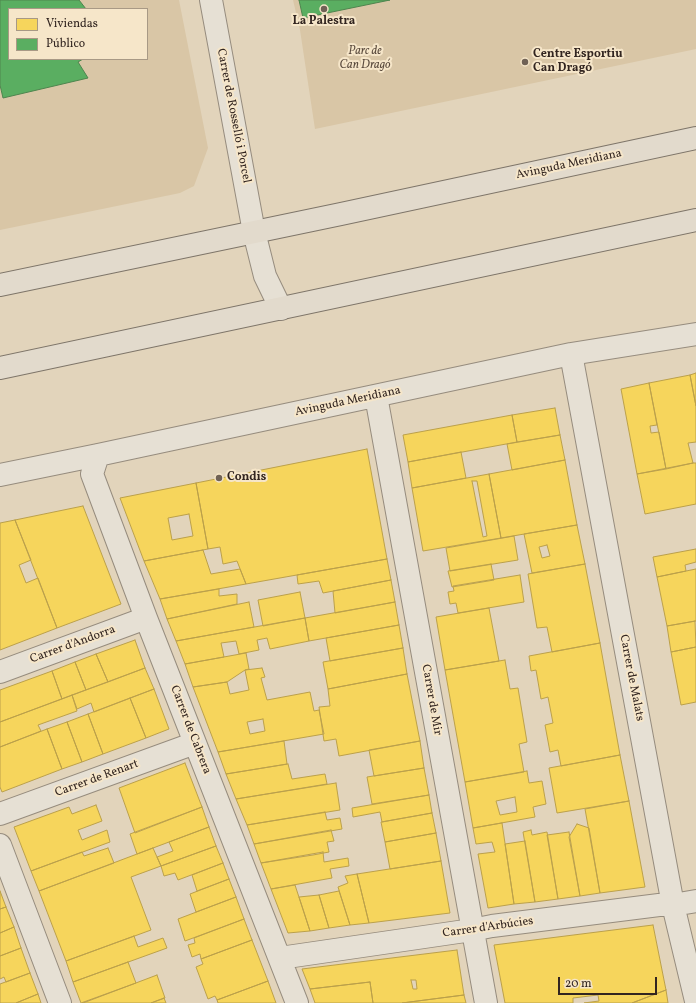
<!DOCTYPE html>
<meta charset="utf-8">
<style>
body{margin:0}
#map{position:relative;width:696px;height:1003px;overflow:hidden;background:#e2d4bb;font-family:Vollkorn,serif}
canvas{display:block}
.legend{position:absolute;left:8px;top:8px;width:140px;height:52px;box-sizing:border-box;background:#f6e6c9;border:1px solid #a89985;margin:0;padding:5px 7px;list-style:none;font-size:12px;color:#322520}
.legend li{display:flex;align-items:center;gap:8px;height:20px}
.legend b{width:20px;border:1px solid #a89985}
.scale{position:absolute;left:558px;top:977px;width:99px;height:18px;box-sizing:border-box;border:2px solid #322520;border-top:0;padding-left:5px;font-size:12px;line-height:14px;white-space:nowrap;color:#322520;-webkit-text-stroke:3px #f6e6c9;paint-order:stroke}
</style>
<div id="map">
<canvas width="696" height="1003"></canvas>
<ul class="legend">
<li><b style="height:11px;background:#f6d55c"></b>Viviendas</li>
<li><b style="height:11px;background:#5aae61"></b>Público</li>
</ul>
<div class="scale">20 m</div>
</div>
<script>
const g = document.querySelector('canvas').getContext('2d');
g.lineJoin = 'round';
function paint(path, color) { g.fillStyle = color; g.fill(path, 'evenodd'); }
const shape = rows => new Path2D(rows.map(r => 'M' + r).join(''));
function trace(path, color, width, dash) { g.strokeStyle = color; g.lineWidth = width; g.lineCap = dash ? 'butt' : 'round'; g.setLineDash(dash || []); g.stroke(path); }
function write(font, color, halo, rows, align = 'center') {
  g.font = font + ' Vollkorn,serif'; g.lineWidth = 4; g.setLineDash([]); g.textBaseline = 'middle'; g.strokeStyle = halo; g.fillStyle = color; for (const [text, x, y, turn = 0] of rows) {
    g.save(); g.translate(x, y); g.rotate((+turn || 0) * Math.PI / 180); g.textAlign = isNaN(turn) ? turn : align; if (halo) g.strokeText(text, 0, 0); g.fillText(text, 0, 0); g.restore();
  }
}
const green = shape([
 [0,0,179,0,208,148,194,186,180,193,0,230],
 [9,9,147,9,147,59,9,59],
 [293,0,696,0,696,49,315,129,300,30]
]);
const homes = shape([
 [696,373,696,406,690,375,696,373],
 [690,375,696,406,696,442,688,443,693,463,666,469,649,383,690,375],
 [649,383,657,425,650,426,651,433,659,432,666,469,637,474,621,389,649,383],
 [555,408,560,435,517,442,512,415,555,408],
 [512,415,517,442,408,462,403,435,512,415],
 [560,435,565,460,512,470,507,444,560,435],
 [367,449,387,559,246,584,237,561,223,564,220,547,208,549,196,483,367,449],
 [461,452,466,478,412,488,408,462,461,452],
 [565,460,577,525,501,538,489,474,565,460],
 [693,463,696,463,696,504,645,514,637,474,693,463],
 [489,474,501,538,423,551,412,488,489,474],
 [472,481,477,481,487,536,483,537,472,481],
 [196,483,208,549,144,561,120,498,196,483],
 [189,514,193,536,172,540,168,518,189,514],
 [83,506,121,604,57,628,15,520,83,506],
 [15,520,31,560,19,565,26,583,38,578,57,628,0,650,0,523,15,520],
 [577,525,585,564,532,573,524,534,577,525],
 [547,545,550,556,542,558,539,547,547,545],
 [514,536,518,560,450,571,446,548,514,536],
 [696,549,696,562,685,565,686,571,657,577,653,557,696,549],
 [203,550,211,574,240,569,246,584,160,599,144,561,203,550],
 [387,559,391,580,323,593,319,581,298,584,297,575,387,559],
 [491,564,494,580,452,587,448,571,491,564],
 [585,564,600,643,552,652,547,627,537,628,528,574,585,564],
 [696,569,696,621,667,626,657,577,696,569],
 [520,575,524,602,458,613,456,603,450,604,448,592,454,591,453,586,520,575],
 [391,580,395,602,335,613,333,591,391,580],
 [219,589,219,596,237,594,237,604,167,619,160,599,219,589],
 [300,592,305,618,263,626,258,600,300,592],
 [249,602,254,627,176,641,167,619,249,602],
 [395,602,399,625,309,641,305,618,395,602],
 [489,608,499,661,445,670,436,617,489,608],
 [305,618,309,641,270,649,267,638,257,640,259,650,239,654,236,641,221,643,224,657,185,664,176,641,305,618],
 [695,621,696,647,671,652,667,626,695,621],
 [399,625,403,648,330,661,326,638,399,625],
 [135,640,145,668,108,682,96,654,135,640],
 [600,643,620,755,561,766,558,750,550,752,545,725,553,723,548,697,541,699,536,670,531,671,529,656,600,643],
 [696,647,696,702,681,705,671,652,696,647],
 [403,648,407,674,328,689,323,662,403,648],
 [246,653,249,669,245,670,227,682,193,687,185,664,246,653],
 [96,654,108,682,86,690,75,662,96,654],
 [505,660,510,689,518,688,527,742,519,744,524,772,465,782,445,670,505,660],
 [75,662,86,690,62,699,52,671,75,662],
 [145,668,154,689,94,712,91,703,77,709,72,695,145,668],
 [262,668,265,677,261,678,267,700,310,692,314,711,319,710,324,734,218,752,193,687,227,682,230,694,249,690,245,670,262,668],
 [263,719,265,731,250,734,247,722,263,719],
 [52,671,62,699,0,722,0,690,52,671],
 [407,674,420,741,339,756,336,739,324,741,319,707,330,706,328,689,407,674],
 [154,689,169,729,146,738,130,698,154,689],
 [72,695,77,711,38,725,41,731,0,747,0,722,72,695],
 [130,698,146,738,103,754,88,714,130,698],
 [88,714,103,754,82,762,67,722,88,714],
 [67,722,82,762,62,769,47,729,67,722],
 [47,729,62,769,2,792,0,787,0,747,47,729],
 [284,741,287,764,226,774,218,752,284,741],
 [420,741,424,768,374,776,369,750,420,741],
 [620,755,629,801,557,813,549,768,620,755],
 [185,763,202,807,135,833,119,788,185,763],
 [288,764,292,779,325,774,327,784,236,799,226,774,288,764],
 [424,768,429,795,372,804,367,777,424,768],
 [527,771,529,783,542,781,546,804,533,807,535,817,473,828,465,782,527,771],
 [515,797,517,812,500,815,496,801,515,797],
 [336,783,340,810,247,825,236,799,336,783],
 [429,795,432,813,382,822,380,812,353,817,352,808,429,795],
 [629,801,645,887,600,893,585,809,629,801],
 [96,805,102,821,78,830,82,840,107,830,110,842,31,871,14,827,69,807,72,814,96,805],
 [202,807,209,827,137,854,130,834,202,807],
 [325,812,327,820,340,818,342,829,254,844,247,825,325,812],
 [432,813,436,833,385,842,381,822,432,813],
 [502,823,514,904,488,908,478,854,495,852,492,842,476,844,473,828,502,823],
 [577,824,589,828,600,893,580,896,569,837,577,824],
 [209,827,216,846,161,866,157,857,173,851,169,842,209,827],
 [331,830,334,841,327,842,329,852,313,855,261,863,254,844,331,830],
 [531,830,532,835,547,832,558,899,535,902,523,832,531,830],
 [569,832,580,896,558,899,547,835,569,832],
 [436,833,441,861,390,869,385,842,436,833],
 [525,841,535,902,514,904,505,844,525,841],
 [216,846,223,863,178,880,175,873,164,876,161,866,216,846],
 [108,848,114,863,39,891,31,871,82,852,84,856,108,848],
 [153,848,161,866,131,877,151,930,66,961,39,891,153,848],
 [323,852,324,862,348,858,349,866,330,869,332,878,271,889,261,863,323,852],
 [441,861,450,913,369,923,357,874,441,861],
 [223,863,229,879,197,891,192,875,223,863],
 [357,874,369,923,350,925,338,887,348,883,345,876,357,874],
 [229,879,236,897,196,912,190,894,229,879],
 [295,885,310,931,288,933,271,889,295,885],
 [0,891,6,907,0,909,0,891],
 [339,891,350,925,329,928,319,895,339,891],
 [319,895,329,928,310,931,299,897,319,895],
 [236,897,244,919,185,941,178,919,236,897],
 [6,907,14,927,0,933,0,909,6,907],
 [244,919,252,940,201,959,200,954,192,957,188,945,195,943,194,938,244,919],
 [653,925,666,990,632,1003,584,1003,599,1001,598,995,573,998,573,1003,505,1003,494,945,653,925],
 [14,927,21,948,0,956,0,933,14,927],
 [134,936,138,947,163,938,167,948,73,982,66,961,134,936],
 [252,940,268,981,217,1000,215,996,208,999,196,967,203,964,201,959,252,940],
 [21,948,30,973,6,982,4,977,0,979,0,956,21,948],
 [457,950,464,995,402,1003,373,1003,370,982,310,989,302,969,457,950],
 [411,980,416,980,417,989,413,989,411,980],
 [128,962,136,983,81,1003,73,982,128,962],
 [30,973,38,994,16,1003,0,1003,0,984,30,973],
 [157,975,165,998,151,1003,83,1003,157,975],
 [268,981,276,1003,218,1003,217,1000,268,981],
 [370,982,373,1003,315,1003,310,989,370,982],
 [666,990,668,1003,632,1003,653,995,666,990],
 [38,994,41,1003,16,1003,38,994],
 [464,995,466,1003,402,1003,464,995],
 [164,998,166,1003,151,1003,156,1001,164,998]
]);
const public = shape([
 [0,0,79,0,86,9,9,9,9,59,83,59,78,62,88,78,3,98,0,85,0,0],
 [299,0,390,0,303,18,299,0]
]);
const minor = shape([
 [211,0,254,232,265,276,281,309],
 [571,354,673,905,696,1001],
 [376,396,486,1003],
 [98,455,92,474,146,618,297,1003],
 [0,475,98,455,571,354,696,334],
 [0,672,146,618],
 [0,814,195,743],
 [0,845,60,1003],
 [280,958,472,930,492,926,659,905,673,905,696,901]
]);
const primary = shape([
 [0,285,341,214,696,138],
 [0,368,696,220]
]);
const markers = [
 [324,9,4,"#706256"],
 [525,62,4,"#706256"],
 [219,478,4,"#706256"]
];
const poiNames = [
 ["La Palestra",324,22,"center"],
 ["Centre Esportiu",533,55],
 ["Can Dragó",533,69],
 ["Condis",227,478]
];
const parkNames = [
 ["Parc de",365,52],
 ["Can Dragó",365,66]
];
const streetNames = [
 ["Carrer de Rosselló i Porcel",233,116,79],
 ["Avinguda Meridiana",569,165,-12],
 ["Avinguda Meridiana",348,402,-12],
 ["Carrer d'Andorra",73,645,-20],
 ["Carrer de Malats",631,678,79],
 ["Carrer de Mir",431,700,80],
 ["Carrer de Cabrera",190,730,69],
 ["Carrer de Renart",97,779,-20],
 ["Carrer d'Arbúcies",488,928,-8]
];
paint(green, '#d9c6a6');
paint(homes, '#f6d55c');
trace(homes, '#bba04a', 1);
paint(public, '#5aae61');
trace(public, '#4e854e', 1);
trace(minor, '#968c7e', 24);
trace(primary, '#7e7569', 24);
trace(minor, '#e6e0d4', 22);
trace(primary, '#e2dacc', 22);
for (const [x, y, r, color] of markers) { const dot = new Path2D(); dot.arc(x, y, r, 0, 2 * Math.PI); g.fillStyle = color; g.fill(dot); trace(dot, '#f6e6c9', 1.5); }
write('bold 12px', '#322520', '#f6e6c9', poiNames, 'left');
write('italic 12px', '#5a4a3d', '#f6e6c9', parkNames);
write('12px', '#322520', '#f6e6c9', streetNames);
</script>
